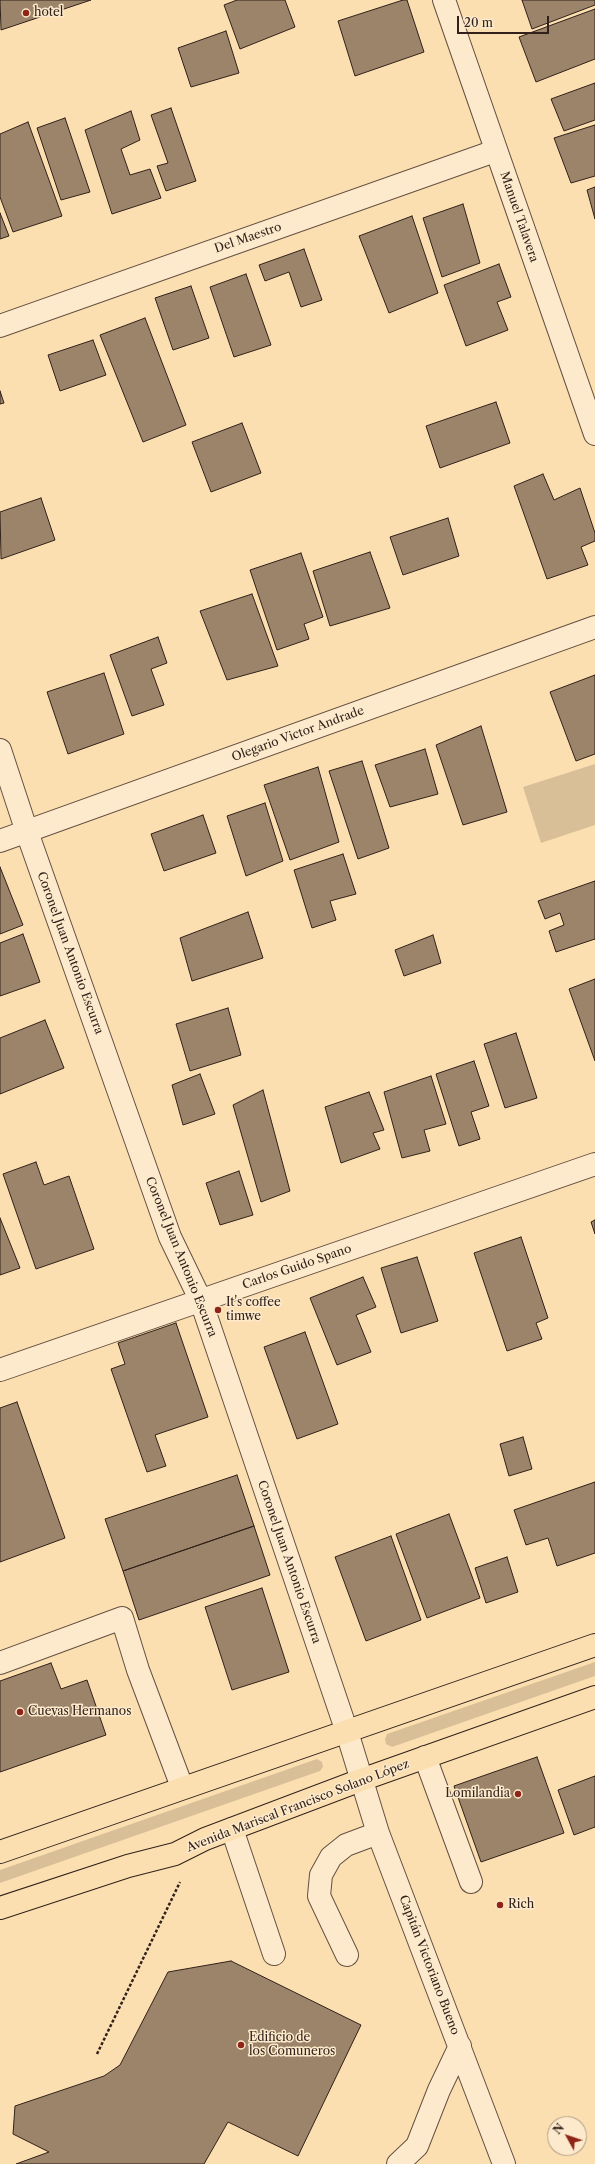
<!DOCTYPE html>
<meta charset="utf-8">
<style>
body{margin:0}
#map{position:relative;width:595px;height:2164px;overflow:hidden;background:#fcdfb1;font-family:"Libre Caslon Text",serif}
canvas{display:block}
.north{position:absolute;left:547px;top:2116px;width:40px;height:40px;box-sizing:border-box;background:#fdeacc;border:1px solid #ab9a85;border-radius:50%;rotate:310deg;font-size:11px;font-weight:700;line-height:16px;text-align:center;color:#31211a}
.north::after{content:'';display:block;margin:auto;width:14px;height:18px;background:#8f2418;clip-path:polygon(50% 0,100% 100%,50% 72%,0 100%)}
.scale{position:absolute;left:457px;top:16px;width:92px;height:18px;box-sizing:border-box;border:2px solid #31211a;border-top:0;padding-left:5px;font-size:12px;line-height:14px;white-space:nowrap;color:#31211a;-webkit-text-stroke:3px #fdeacc;paint-order:stroke}
</style>
<div id="map">
<canvas width="595" height="2164"></canvas>
<div class="north">N</div>
<div class="scale">20 m</div>
</div>
<script>
const g = document.querySelector('canvas').getContext('2d');
g.lineJoin = 'round';
function paint(path, color) { g.fillStyle = color; g.fill(path, 'evenodd'); }
const shape = rows => new Path2D(rows.map(r => 'M' + r).join(''));
function trace(path, color, width, dash) { g.strokeStyle = color; g.lineWidth = width; g.lineCap = dash ? 'butt' : 'round'; g.setLineDash(dash || []); g.stroke(path); }
function write(font, color, halo, rows, align = 'center') {
  g.font = font + ' "Libre Caslon Text",serif'; g.lineWidth = 3; g.setLineDash([]); g.textBaseline = 'middle'; g.strokeStyle = halo; g.fillStyle = color; for (const [text, x, y, turn = 0] of rows) {
    g.save(); g.translate(x, y); g.rotate((+turn || 0) * Math.PI / 180); g.textAlign = isNaN(turn) ? turn : align; if (halo) g.strokeText(text, 0, 0); g.fillText(text, 0, 0); g.restore();
  }
}
const green = shape([
 [595,764,595,825,541,843,523,787],
 [595,1662,595,1676,392,1747,386,1744,385,1739,387,1734],
 [317,1759,322,1762,323,1767,320,1771,0,1883,0,1870]
]);
const building = shape([
 [0,0,91,0,1,30,0,0],
 [237,0,285,0,295,27,240,49,224,5,237,0],
 [403,0,407,0,424,52,355,76,338,21,403,0],
 [522,0,595,0,595,5,532,29,522,0],
 [595,9,595,59,536,82,519,37,595,9],
 [226,31,239,73,191,87,178,48,226,31],
 [595,83,595,120,564,131,551,99,595,83],
 [171,108,196,181,166,191,157,166,168,163,151,115,171,108],
 [131,111,140,140,121,149,130,175,150,169,161,198,112,214,85,130,131,111],
 [65,118,90,192,61,200,37,128,65,118],
 [28,122,62,216,13,232,0,197,0,134,28,122],
 [595,125,595,176,571,183,554,138,595,125],
 [595,187,595,219,587,190,595,187],
 [463,204,480,263,442,277,423,218,463,204],
 [0,213,9,236,0,239,0,213],
 [412,216,438,293,389,313,359,236,412,216],
 [304,249,322,300,301,307,289,272,265,281,259,265,304,249],
 [499,264,511,297,497,302,508,330,466,346,444,285,499,264],
 [246,274,271,345,234,357,210,287,246,274],
 [191,286,209,338,173,350,155,298,191,286],
 [145,318,186,425,143,442,100,335,145,318],
 [93,340,106,375,60,391,48,355,93,340],
 [0,391,4,403,0,404,0,391],
 [496,402,510,443,440,468,426,426,496,402],
 [242,423,261,473,211,492,192,442,242,423],
 [543,474,554,500,580,488,595,533,595,541,581,547,588,565,547,579,514,486,543,474],
 [41,498,55,540,1,559,0,512,41,498],
 [448,518,459,556,403,575,390,537,448,518],
 [370,552,390,608,330,626,313,571,370,552],
 [301,553,323,617,304,624,309,639,277,650,250,570,301,553],
 [252,594,278,666,227,680,200,611,252,594],
 [158,637,167,663,151,669,164,705,132,716,110,655,158,637],
 [104,673,124,734,68,754,47,692,104,673],
 [595,675,595,754,576,761,550,692,595,675],
 [481,726,507,812,463,825,436,745,481,726],
 [425,749,438,794,390,807,375,765,425,749],
 [362,761,389,848,358,859,329,771,362,761],
 [318,767,339,842,290,860,264,785,318,767],
 [265,803,283,861,246,876,227,816,265,803],
 [203,815,216,853,164,871,151,834,203,815],
 [343,854,356,894,330,901,336,920,312,928,294,870,343,854],
 [0,867,23,925,0,934,0,867],
 [595,881,595,939,556,952,549,931,564,925,560,913,545,919,538,901,595,881],
 [248,912,263,958,192,981,180,938,248,912],
 [23,934,40,982,0,996,0,943,23,934],
 [433,935,441,963,404,976,395,950,433,935],
 [595,979,595,1061,569,989,595,979],
 [228,1008,241,1055,190,1071,176,1024,228,1008],
 [45,1020,64,1068,0,1094,0,1038,45,1020],
 [516,1033,537,1098,505,1108,484,1044,516,1033],
 [474,1061,489,1106,471,1112,480,1139,459,1146,436,1074,474,1061],
 [200,1074,215,1114,183,1125,172,1085,200,1074],
 [431,1076,446,1124,424,1130,430,1151,402,1158,384,1092,431,1076],
 [263,1090,290,1191,261,1202,233,1105,263,1090],
 [369,1092,384,1130,373,1133,380,1149,341,1163,325,1107,369,1092],
 [36,1162,44,1185,69,1176,94,1249,36,1269,3,1174,36,1162],
 [239,1171,253,1215,220,1225,206,1183,239,1171],
 [0,1218,20,1268,0,1275,0,1218],
 [595,1220,595,1234,591,1222,595,1220],
 [521,1237,548,1318,536,1323,542,1339,507,1351,474,1253,521,1237],
 [417,1257,438,1321,401,1333,381,1268,417,1257],
 [363,1277,376,1307,356,1315,371,1352,337,1365,310,1298,363,1277],
 [176,1323,208,1417,155,1435,166,1466,147,1472,111,1369,125,1364,118,1343,176,1323],
 [305,1332,338,1424,297,1439,264,1347,305,1332],
 [17,1402,65,1538,0,1562,0,1408,17,1402],
 [523,1437,532,1469,509,1476,500,1444,523,1437],
 [237,1475,254,1526,123,1571,105,1519,237,1475],
 [595,1482,595,1553,557,1566,548,1538,526,1545,514,1510,595,1482],
 [449,1514,480,1598,427,1618,396,1534,449,1514],
 [254,1526,270,1575,139,1620,123,1571,254,1526],
 [391,1536,421,1620,366,1641,335,1557,391,1536],
 [507,1557,518,1592,486,1603,475,1568,507,1557],
 [262,1588,289,1672,232,1690,205,1607,262,1588],
 [51,1663,61,1689,87,1680,106,1735,0,1772,0,1681,51,1663],
 [537,1757,564,1833,481,1862,454,1786,537,1757],
 [595,1776,595,1827,574,1835,558,1790,595,1776],
 [231,1961,361,2025,298,2156,228,2122,204,2164,16,2164,49,2152,13,2134,15,2106,104,2076,120,2065,168,1972,231,1961]
]);
const path = shape([
 [97,2054,180,1882]
]);
const minor = shape([
 [444,0,595,434],
 [0,326,495,151],
 [0,750,27,832,170,1237,201,1301,347,1732,378,1833,504,2164],
 [0,841,595,627],
 [0,1370,595,1164],
 [0,1663,122,1618,138,1670,182,1787],
 [425,1757,471,1882],
 [232,1829,274,1954],
 [347,1955,319,1896,321,1875,331,1857,346,1845,378,1833],
 [398,2164,417,2146,439,2090,460,2046]
]);
const highway = shape([
 [0,1852,595,1645],
 [0,1908,128,1866,175,1854,205,1839,361,1780,595,1697]
]);
const markers = [
 [26,13,4,"#8f2418"],
 [218,1310,4,"#8f2418"],
 [20,1712,4,"#8f2418"],
 [518,1794,4,"#8f2418"],
 [500,1905,4,"#8f2418"],
 [241,2045,4,"#8f2418"]
];
const poiNames = [
 ["hotel",34,13],
 ["It's coffee",226,1303],
 ["timwe",226,1317],
 ["Cuevas Hermanos",28,1712],
 ["Lomilandia",510,1794,"right"],
 ["Rich",508,1905],
 ["Edificio de",249,2038],
 ["los Comuneros",249,2052]
];
const streetNames = [
 ["Manuel Talavera",519,217,71],
 ["Del Maestro",248,238,-19],
 ["Olegario Victor Andrade",298,734,-20],
 ["Coronel Juan Antonio Escurra",70,953,70],
 ["Coronel Juan Antonio Escurra",181,1257,68],
 ["Carlos Guido Spano",297,1267,-19],
 ["Coronel Juan Antonio Escurra",289,1562,71],
 ["Avenida Mariscal Francisco Solano López",298,1806,-21],
 ["Capitán Victoriano Bueno",429,1965,69]
];
paint(green, '#d9bf97');
paint(building, '#9b8469');
trace(building, '#31211a', 1);
trace(minor, '#645040', 24);
trace(highway, '#31211a', 24);
trace(path, '#31211a', 2.5, [3, 2]);
trace(minor, '#fdeacc', 22);
trace(highway, '#fcdfb1', 22);
for (const [x, y, r, color] of markers) { const dot = new Path2D(); dot.arc(x, y, r, 0, 2 * Math.PI); g.fillStyle = color; g.fill(dot); trace(dot, '#fdeacc', 1.5); }
write('12px', '#31211a', '#fdeacc', poiNames, 'left');
write('12px', '#31211a', '#fdeacc', streetNames);
</script>
